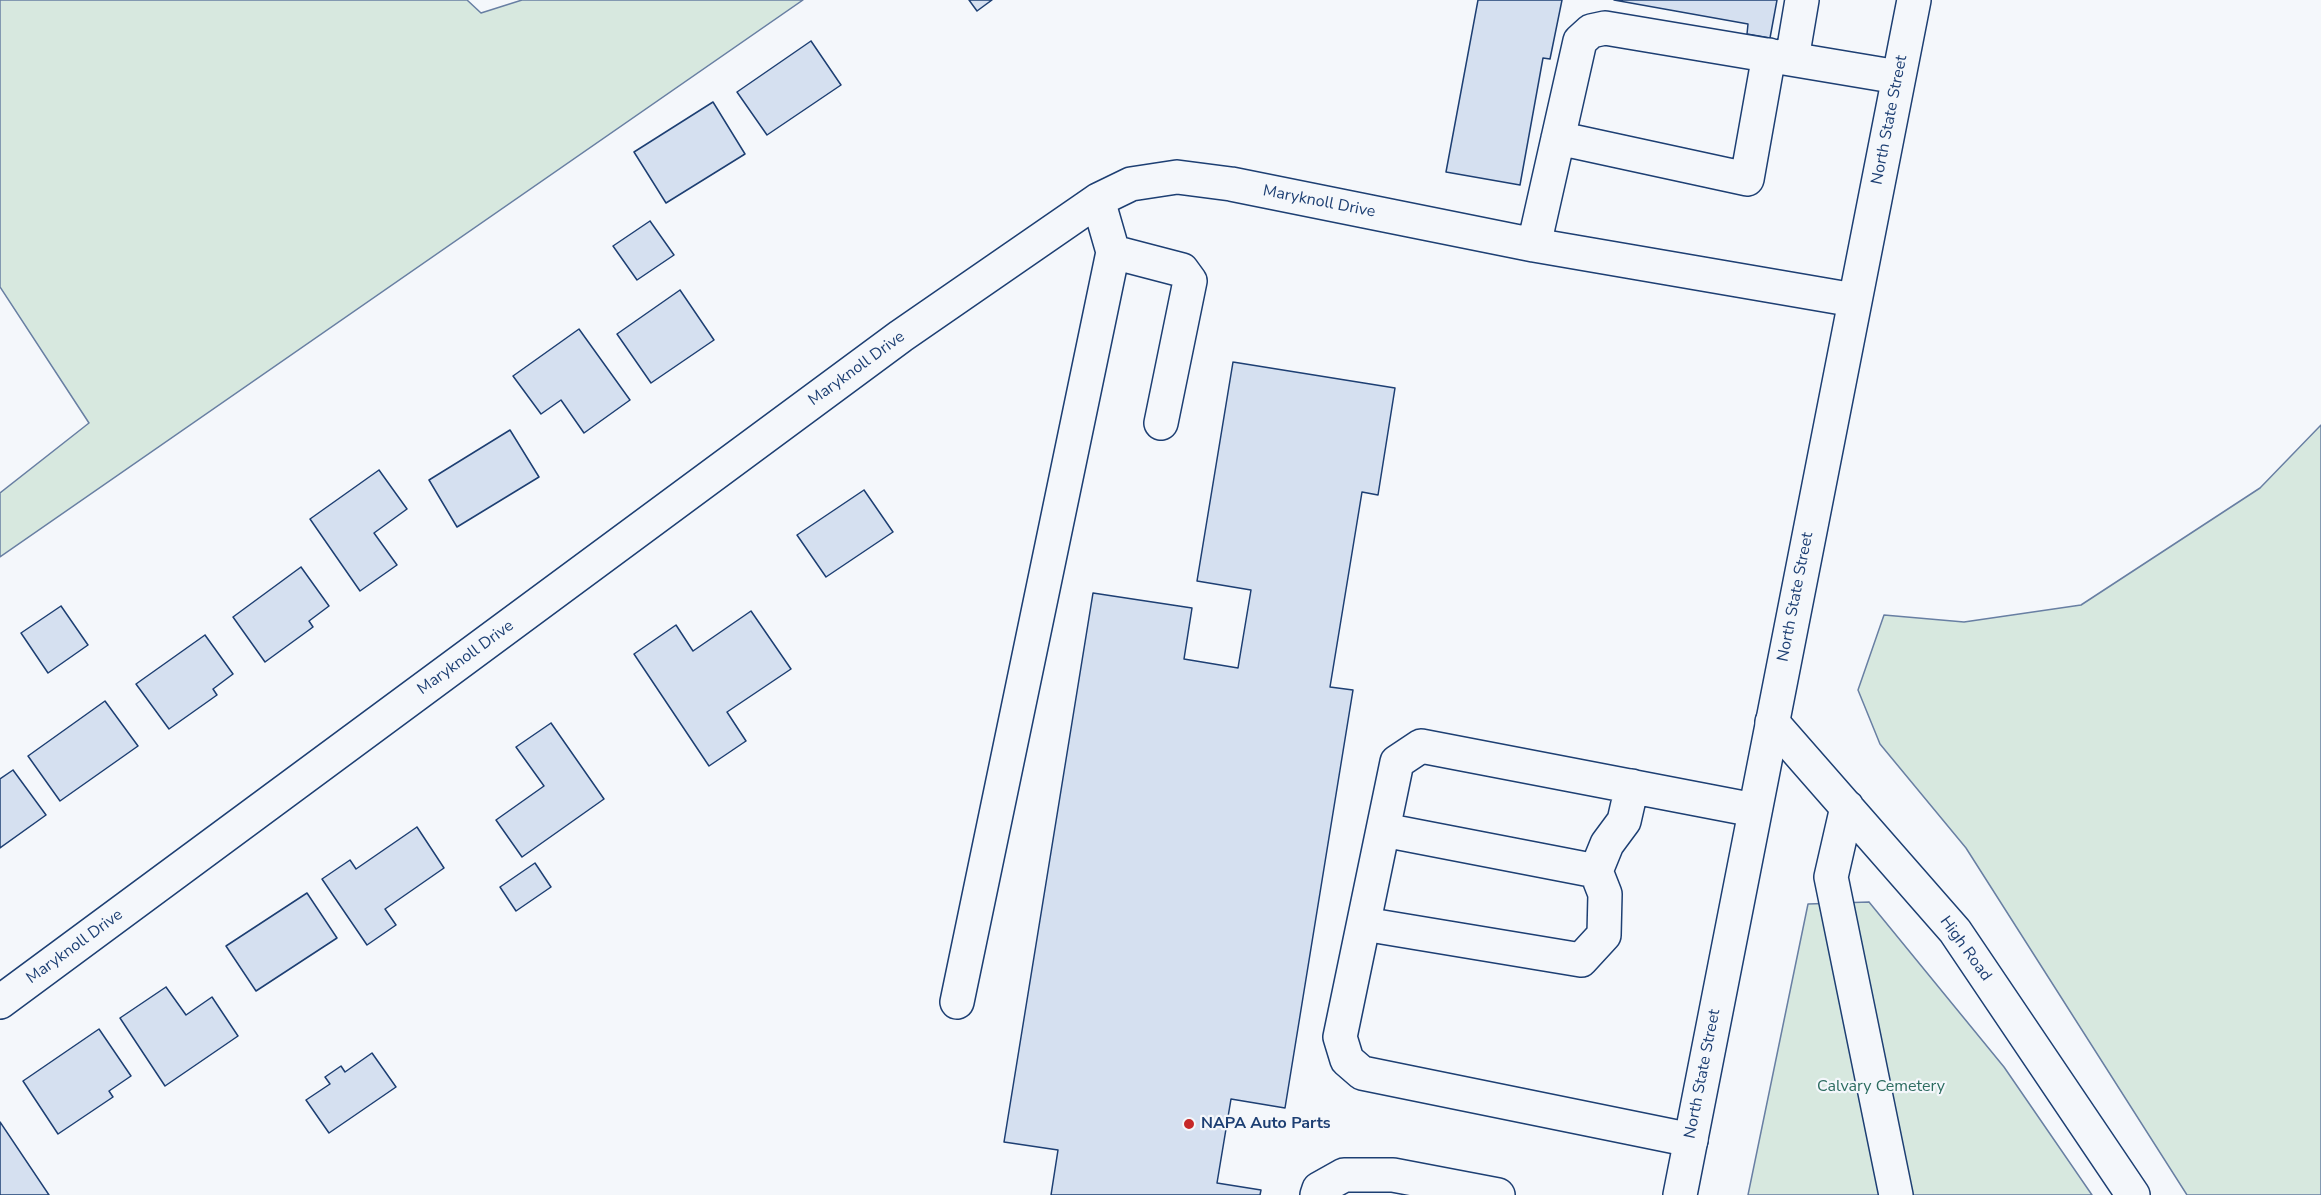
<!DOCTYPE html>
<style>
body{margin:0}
canvas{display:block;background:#f4f7fb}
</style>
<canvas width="2321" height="1195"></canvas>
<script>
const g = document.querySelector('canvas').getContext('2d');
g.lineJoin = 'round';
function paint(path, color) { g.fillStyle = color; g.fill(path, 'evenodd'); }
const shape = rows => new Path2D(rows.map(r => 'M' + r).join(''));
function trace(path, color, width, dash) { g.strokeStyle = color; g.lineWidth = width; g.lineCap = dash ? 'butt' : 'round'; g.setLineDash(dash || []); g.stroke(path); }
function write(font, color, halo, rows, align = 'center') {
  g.font = font + ' "Nunito Sans",sans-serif'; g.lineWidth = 4.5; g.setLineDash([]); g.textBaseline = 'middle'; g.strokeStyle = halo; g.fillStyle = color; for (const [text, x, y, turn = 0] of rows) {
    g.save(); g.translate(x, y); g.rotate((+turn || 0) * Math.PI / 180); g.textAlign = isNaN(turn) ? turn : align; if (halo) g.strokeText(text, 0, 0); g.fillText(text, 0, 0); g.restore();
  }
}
const green = shape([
 [0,0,467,0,481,13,522,0,803,0,0,557,0,493,89,423,0,287,0,0],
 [2321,425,2321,1195,2187,1195,1966,848,1880,744,1858,690,1884,615,1964,622,2081,605,2260,488,2321,425],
 [1869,902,2004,1067,2092,1195,1748,1195,1808,904,1869,902]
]);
const building = shape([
 [969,0,992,0,977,11,969,0],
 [1478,0,1562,0,1550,59,1543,58,1520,185,1446,172,1478,0],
 [1614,0,1777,0,1770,38,1747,34,1748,24,1614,0],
 [811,41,841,85,767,135,737,92,811,41],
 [713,102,745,154,666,203,634,152,713,102],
 [650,221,674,255,637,280,613,246,650,221],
 [680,290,714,340,651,383,617,334,680,290],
 [579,329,630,400,584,433,561,400,541,414,513,376,579,329],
 [1233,362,1395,388,1378,495,1362,492,1330,687,1353,690,1285,1108,1231,1099,1217,1183,1261,1190,1260,1195,1051,1195,1058,1150,1004,1142,1093,593,1192,608,1184,659,1238,668,1251,590,1197,581,1233,362],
 [510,430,539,477,457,527,429,480,510,430],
 [379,470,407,509,374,533,397,565,360,591,310,519,379,470],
 [864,490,893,532,826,577,797,535,864,490],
 [301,567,329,606,309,621,313,627,265,662,233,617,301,567],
 [61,606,88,645,48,673,21,633,61,606],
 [751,611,791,669,727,712,746,741,709,766,634,654,676,625,693,651,751,611],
 [205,635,233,674,213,689,217,695,169,729,136,684,205,635],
 [105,701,138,746,60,801,28,756,105,701],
 [551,723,604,799,522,857,496,820,544,786,516,747,551,723],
 [13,770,46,815,0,848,0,779,13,770],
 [417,827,444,868,385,909,396,925,367,945,322,879,350,860,356,869,417,827],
 [535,863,551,887,516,911,500,887,535,863],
 [307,893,337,938,256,991,226,946,307,893],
 [166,987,186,1015,212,997,238,1036,165,1086,120,1018,166,987],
 [99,1029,131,1076,109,1091,113,1097,58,1134,23,1081,99,1029],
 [372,1053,396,1087,329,1133,306,1100,330,1084,325,1077,341,1066,345,1072,372,1053],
 [0,1122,49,1195,0,1195,0,1122]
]);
const minor = shape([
 [1792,59,1802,0],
 [1558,138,1747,179,1769,55],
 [1534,245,1580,41,1591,31,1605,28,1898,77],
 [1113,252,1182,270,1190,281,1161,423],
 [1772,722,1955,931,2133,1195],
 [1847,807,1831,877,1896,1195],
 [1596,871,1607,844,1624,821,1632,786],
 [1364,924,1581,960,1604,935,1605,894,1596,871,1384,830],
 [0,1002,901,336,1098,200,1131,184,1177,177,1231,184,1534,245,1854,300],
 [957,1002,1113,252,1098,200],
 [1691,1140,1362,1073,1347,1060,1340,1037,1397,762,1421,746,1754,810],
 [1317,1195,1319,1189,1344,1175,1393,1175,1498,1195]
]);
const major = shape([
 [1680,1195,1914,0]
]);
const markers = [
 [1189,1124,6,"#c62828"]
];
const streetNames = [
 ["North State Street",1890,120,-79],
 ["Maryknoll Drive",1319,202,11],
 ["Maryknoll Drive",857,369,-36],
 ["North State Street",1796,597,-79],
 ["Maryknoll Drive",466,658,-36],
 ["Maryknoll Drive",75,947,-36],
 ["High Road",1965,949,54],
 ["North State Street",1703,1074,-79]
];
const parkNames = [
 ["Calvary Cemetery",1881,1087]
];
const poiNames = [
 ["NAPA Auto Parts",1201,1124]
];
paint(green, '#d7e8df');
trace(green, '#687fa3', 1.5);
paint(building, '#d5e0f0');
trace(building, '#1d3f73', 1.5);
trace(minor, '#1d3f73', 36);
trace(major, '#1d3f73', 36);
trace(minor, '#f4f7fb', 33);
trace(major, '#f4f7fb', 33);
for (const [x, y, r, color] of markers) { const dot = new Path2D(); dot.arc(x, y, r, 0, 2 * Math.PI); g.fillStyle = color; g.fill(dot); trace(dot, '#f4f7fb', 2); }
write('16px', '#1d3f73', '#f4f7fb', streetNames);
write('16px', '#2c6c60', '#f4f7fb', parkNames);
write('bold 16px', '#1d3f73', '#f4f7fb', poiNames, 'left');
</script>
